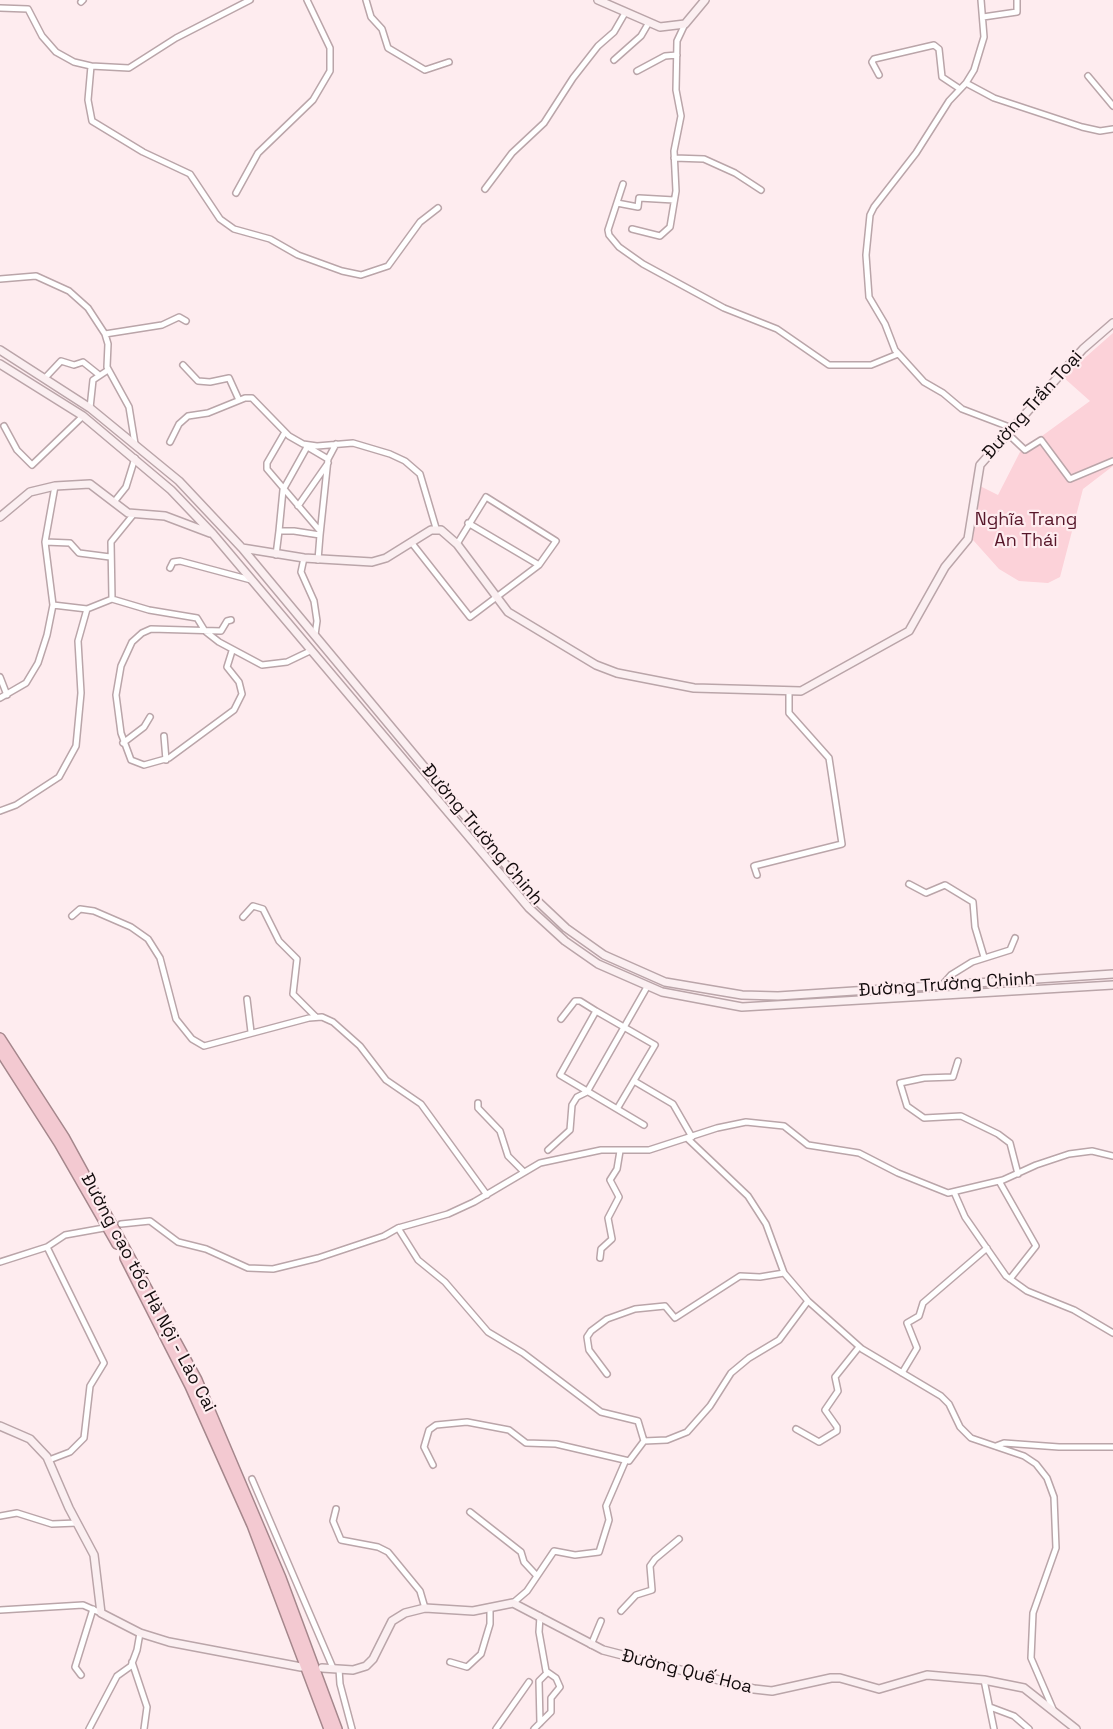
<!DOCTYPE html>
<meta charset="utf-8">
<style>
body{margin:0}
canvas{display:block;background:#feecef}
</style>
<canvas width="1113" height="1729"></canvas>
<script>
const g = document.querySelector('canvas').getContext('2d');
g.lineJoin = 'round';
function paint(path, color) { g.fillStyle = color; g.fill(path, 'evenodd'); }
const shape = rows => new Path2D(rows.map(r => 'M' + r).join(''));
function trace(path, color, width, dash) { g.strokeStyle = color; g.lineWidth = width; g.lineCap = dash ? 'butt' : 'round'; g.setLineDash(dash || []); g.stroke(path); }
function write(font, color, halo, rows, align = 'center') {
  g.font = font + ' "Space Grotesk",sans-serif'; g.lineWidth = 4.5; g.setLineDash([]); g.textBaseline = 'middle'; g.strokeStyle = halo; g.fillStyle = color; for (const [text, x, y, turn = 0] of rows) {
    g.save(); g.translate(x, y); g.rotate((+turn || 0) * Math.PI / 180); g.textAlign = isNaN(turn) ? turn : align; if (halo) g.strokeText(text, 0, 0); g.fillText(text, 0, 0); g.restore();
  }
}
const green = shape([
 [1113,333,1113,466,1083,489,1060,577,1048,583,1019,581,999,569,973,540,978,485,998,495,1020,452,1090,401,1063,377]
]);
const street = shape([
 [250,0,176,38,129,68,91,66,88,100,92,121,143,152,190,174,220,219,234,229,270,239,298,255,342,271,361,275,388,266,420,222,438,208],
 [366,0,371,17,382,29,388,48,425,70,449,62],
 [981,0,984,37,974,70,966,83,949,101,916,153,874,207,870,215,866,255,869,297,885,324,895,350,924,382,943,393,962,409,1012,428],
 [81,2,83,0],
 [0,8,28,9,42,36,56,52,74,62,91,66],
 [983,17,1017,12,1017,0],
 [614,60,641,36,648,24],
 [637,71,665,56,677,55],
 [879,75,872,62,874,59,934,45,939,49,942,77,960,89],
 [1088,76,1113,106],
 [966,83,994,98,1082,127,1100,131,1113,129],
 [674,158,704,159,735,173,761,190],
 [623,184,608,230,609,235,619,247,643,264,724,308,777,329,829,365,871,365,898,354],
 [485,189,512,153,544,123,573,78,598,46,614,32,625,13],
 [236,193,258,153,313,100,330,71,330,48,307,0],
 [617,203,638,207,639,198,674,200],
 [632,229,660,236,670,227,676,191,674,151,681,116,676,90,677,41,685,24],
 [0,279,36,276,69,291,88,308,105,334,108,344,107,367,129,407,135,444],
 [105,334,162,325,179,317,186,321],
 [183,365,198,381,210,382,229,378,239,400],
 [45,378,61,361,74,365,83,362,98,374],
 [90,408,93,380,108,370],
 [4,426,17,450,32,465,83,416],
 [285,432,267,463,267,469,320,531],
 [1007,433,1025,450,1041,440,1070,479,1113,461],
 [170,442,179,424,188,416,208,413,245,398,252,398,289,436,303,444,317,446,353,443,390,454,405,461,420,474,436,528],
 [306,446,328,459],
 [114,502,126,487,135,458],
 [298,506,328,463],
 [468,523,539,565],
 [279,531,283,490,307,447],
 [320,535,328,459,336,444],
 [45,542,70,543,79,553,110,557],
 [411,542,470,617,539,565,556,541,486,497,457,544],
 [276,555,279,531,294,531,320,535,318,560],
 [304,558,301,572,314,601,317,621,315,635],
 [170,568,173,562,180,561,251,580],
 [112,599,111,542,133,515],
 [53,605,87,609,112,599,149,610,197,618,205,631,219,642,262,665,287,662,310,651],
 [231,620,227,621,221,631,151,629,142,633,132,642,121,666,116,695,121,733,131,760,144,765,169,758,234,710,242,694,239,682,227,667,232,651],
 [0,677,7,695],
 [0,698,26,683,38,663,47,635,53,605,45,542,55,486],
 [164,736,166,760],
 [123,743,144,727,150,717],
 [0,811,16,805,59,777,76,746,81,693,78,641,87,609],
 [757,875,754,866,842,844,829,758,789,713,789,692],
 [909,884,926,893,945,885,973,902,975,927,984,957],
 [72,916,80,909,94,911,131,927,148,939,160,958,176,1019,192,1039,204,1046,309,1018,322,1017,333,1022,360,1046,386,1080,421,1104,487,1195],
 [243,917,253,906,263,909,279,941,297,959,293,994,316,1017],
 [943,984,951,975,972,962,1010,950,1015,938],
 [247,999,251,1032],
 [561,1019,575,1001,580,1001,596,1011],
 [958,1061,953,1077,924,1078,900,1083,907,1106,924,1118,961,1116,998,1134,1010,1143,1018,1174],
 [634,1081,673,1104,692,1137],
 [478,1103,478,1108,500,1131,508,1156,523,1171],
 [617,1109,655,1045,596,1011,560,1075,644,1125],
 [688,1139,748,1196,766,1224,784,1273,808,1301,862,1349,941,1396,949,1404,960,1427,971,1438,1024,1456,1036,1464,1047,1478,1054,1497,1056,1548,1033,1613,1031,1658,1053,1709],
 [548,1150,570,1130,572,1105,577,1097,587,1092,647,987],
 [999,1181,1036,1246,1010,1279],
 [954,1192,965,1217,1006,1276,1027,1291,1074,1310,1113,1333],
 [121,1224,150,1221,178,1242,206,1249,248,1268,273,1269,318,1258,384,1236,398,1228,448,1214,474,1202,540,1163,601,1150,649,1150,717,1128,746,1122,784,1126,808,1145,859,1153,898,1173,948,1193,1003,1180,1036,1165,1069,1154,1092,1151,1113,1156],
 [398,1228,418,1260,445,1282,488,1332,523,1353,601,1412,638,1421,644,1441],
 [47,1247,104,1363,90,1386,84,1438,70,1452,49,1460],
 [600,1258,601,1249,612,1239,608,1218,619,1197,610,1180,617,1169,620,1151],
 [0,1262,47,1247,65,1235,104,1228],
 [902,1373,917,1348,907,1323,919,1316,923,1303,987,1248],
 [607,1374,589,1350,587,1337,591,1331,607,1319,635,1309,665,1306,675,1318,740,1276,760,1277,784,1273],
 [796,1429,819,1442,837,1431,837,1427,825,1410,838,1391,835,1377,859,1347],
 [996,1446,1004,1443,1059,1447,1113,1447],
 [433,1465,424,1447,429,1430,436,1425,467,1422,509,1430,526,1443,556,1444,629,1461,644,1441,667,1440,687,1432,710,1406,731,1373,749,1358,779,1340,808,1301],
 [252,1479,333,1668],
 [336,1509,333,1521,341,1540,378,1547,388,1552,420,1591,425,1608],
 [470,1512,521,1552,524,1562,537,1576],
 [0,1516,17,1513,52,1524,77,1523],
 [513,1603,527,1591,554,1551,575,1555,599,1552,609,1520,606,1506,625,1462],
 [0,1610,83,1605,101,1613],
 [621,1611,636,1595,652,1590,650,1566,655,1559,679,1539],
 [591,1645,601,1621],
 [132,1662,147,1707,144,1729],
 [450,1662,467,1667,481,1654,490,1624,490,1607],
 [339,1669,340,1684,352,1729],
 [81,1675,75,1667,93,1609],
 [984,1680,994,1729],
 [990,1707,1014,1716,1029,1729],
 [540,1723,539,1681,547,1673],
 [89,1729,117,1676,131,1666,137,1650,140,1633],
 [496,1729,529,1682],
 [534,1729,551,1712,551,1698,560,1687,556,1678,546,1671,539,1632,540,1616]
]);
const secondary = shape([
 [598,0,660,27,685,24,705,0],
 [0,350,90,408,179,481,242,548,531,895,566,928,604,955,665,982,742,995,778,996,1113,974],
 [0,364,83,416,171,490,213,534,529,908,565,941,598,964,662,992,742,1007,1113,985],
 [0,517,30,492,55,486,90,484,128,513,165,516,210,533],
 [242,548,304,558,372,562,386,558,431,530,441,530,457,544,508,612,596,665,617,673,694,688,801,691,909,631,945,567,968,539,980,465,1083,349,1113,323],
 [0,1426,30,1439,47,1457,69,1508,94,1555,101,1613,140,1633,169,1642,301,1667],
 [322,1668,353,1670,366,1666,373,1659,392,1621,405,1613,425,1608,473,1611,513,1603,603,1650,754,1689,772,1691,831,1678,840,1678,879,1689,927,1675,984,1680,1024,1688,1076,1729]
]);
const highway = shape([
 [0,1038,64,1137,197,1380,281,1578,337,1729],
 [0,1051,59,1143,117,1244],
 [125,1258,190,1386,252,1525,329,1729]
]);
const streetNames = [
 ["Đường Trần Toại",1033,405,-48],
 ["Đường Trường Chinh",482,835,50],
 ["Đường Trường Chinh",947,985,-4],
 ["Đường cao tốc Hà Nội - Lào Cai",148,1293,62],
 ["Đường Quế Hoa",687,1672,14]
];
const parkNames = [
 ["Nghĩa Trang",1026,520],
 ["An Thái",1026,541]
];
paint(green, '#fcd2d9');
trace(street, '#baa5a9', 8);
trace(secondary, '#baa5a9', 10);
trace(highway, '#a5878c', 12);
trace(street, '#fff', 5);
trace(secondary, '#fbeff1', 7);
trace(highway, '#f3c9d1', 9);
write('18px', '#130c0d', '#feecef', streetNames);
write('18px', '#57172a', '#feecef', parkNames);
</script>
